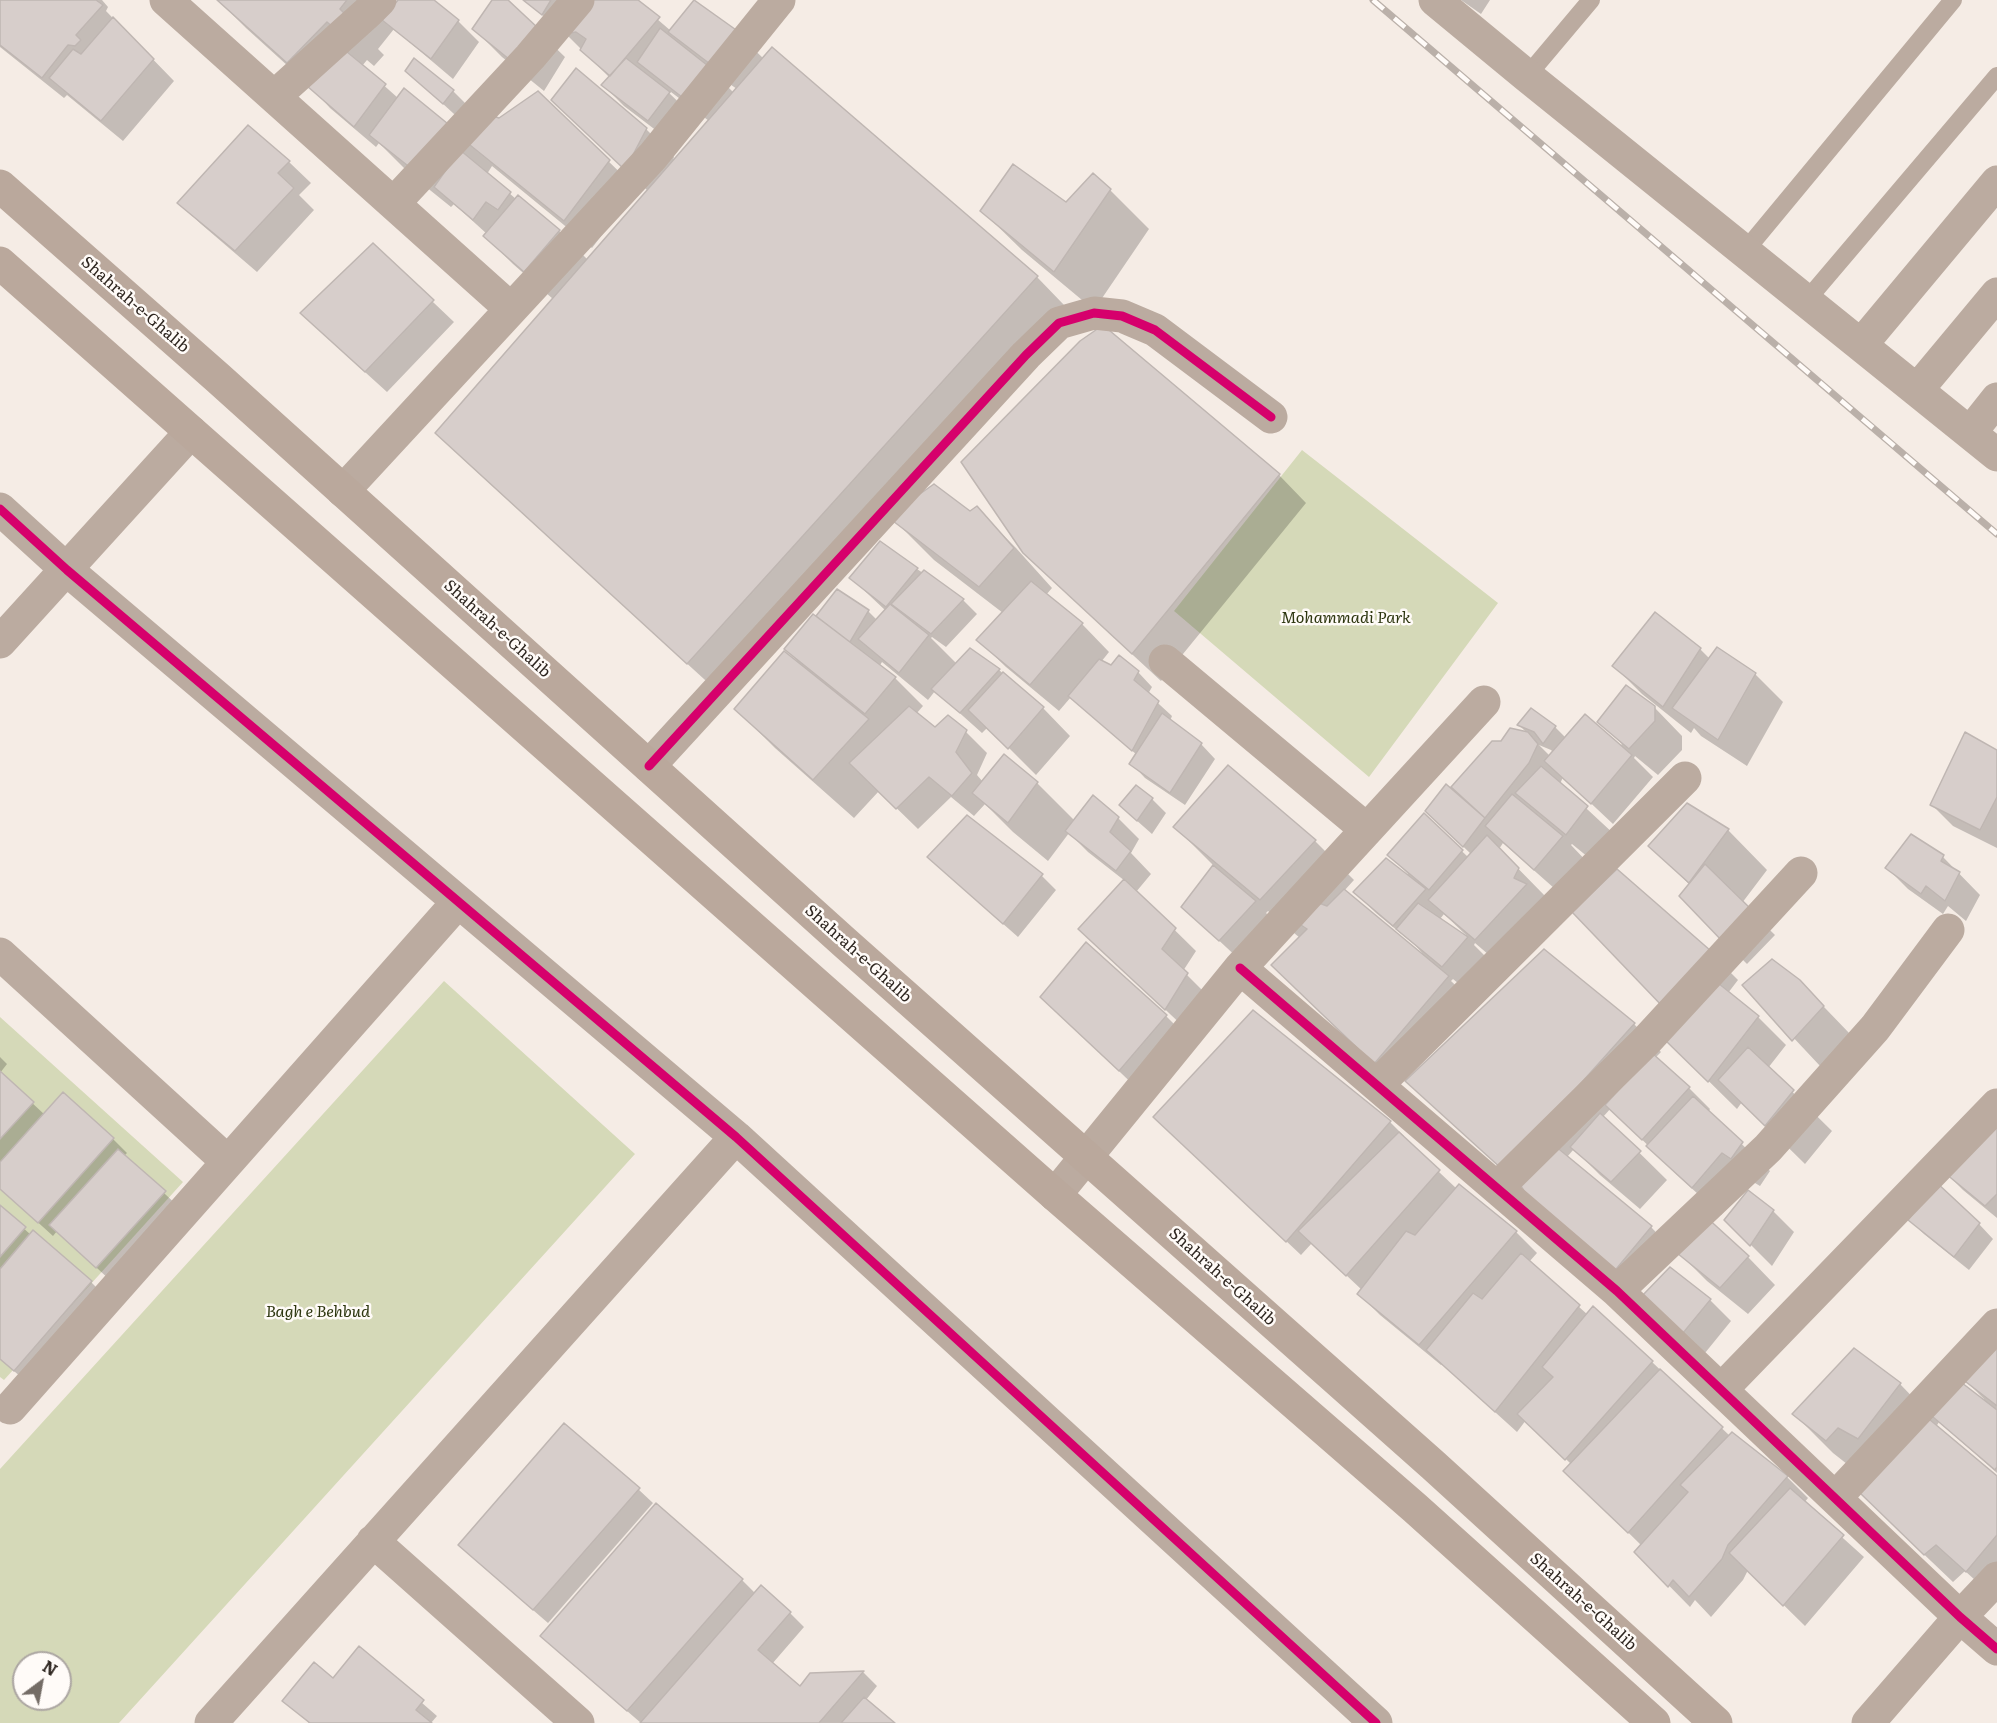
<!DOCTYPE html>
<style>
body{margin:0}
#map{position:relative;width:1997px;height:1723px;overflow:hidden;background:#f5ece5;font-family:Literata,serif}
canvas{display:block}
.north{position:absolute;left:12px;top:1651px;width:60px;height:60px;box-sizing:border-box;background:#fffbf8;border:2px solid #aca6a2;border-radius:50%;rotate:32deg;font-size:16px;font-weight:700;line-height:24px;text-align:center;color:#2f2721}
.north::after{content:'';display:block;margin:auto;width:21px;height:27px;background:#746c66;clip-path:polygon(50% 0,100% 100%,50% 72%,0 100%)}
</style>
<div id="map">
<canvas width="1997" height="1723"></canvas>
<div class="north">N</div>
</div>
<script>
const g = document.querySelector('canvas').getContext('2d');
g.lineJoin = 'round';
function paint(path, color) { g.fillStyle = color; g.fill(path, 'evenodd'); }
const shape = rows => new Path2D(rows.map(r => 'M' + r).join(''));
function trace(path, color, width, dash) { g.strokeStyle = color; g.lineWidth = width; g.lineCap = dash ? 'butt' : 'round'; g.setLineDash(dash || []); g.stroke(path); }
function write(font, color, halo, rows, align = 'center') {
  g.font = font + ' Literata,serif'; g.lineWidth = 5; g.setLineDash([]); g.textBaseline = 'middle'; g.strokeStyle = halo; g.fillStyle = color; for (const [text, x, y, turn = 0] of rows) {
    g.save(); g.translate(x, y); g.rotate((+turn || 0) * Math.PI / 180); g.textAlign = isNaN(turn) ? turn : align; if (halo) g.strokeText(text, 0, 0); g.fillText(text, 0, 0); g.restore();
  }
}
const green = shape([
 [1302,450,1498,603,1369,777,1174,611],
 [444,981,635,1154,119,1723,0,1723,0,1469],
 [24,1663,60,1663,60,1699,24,1699],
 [0,1017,183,1182,4,1380,0,1377]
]);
const shadow = shape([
 [0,0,102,0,108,7,106,11,174,81,123,141,67,95,64,98,0,47],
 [218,0,363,0,384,20,400,0,432,0,458,21,479,42,453,79,394,29,378,49,384,55,374,66,367,60,362,66,398,98,452,129,499,119,538,93,637,189,592,248,492,166,487,174,516,199,518,197,559,231,588,260,648,191,553,100,646,129,674,157,672,163,709,121,671,92,669,93,691,114,670,141,624,106,603,85,610,78,563,31,635,0,671,31,738,34,764,59,1037,277,1064,305,716,690,464,460,437,432,553,299,513,264,485,236,487,234,454,204,451,207,410,174,379,143,376,147,330,108,310,86,246,28],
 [721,78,737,89,734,93,720,79],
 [493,0,506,0,565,57,544,91,502,57,474,29],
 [523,0,560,0,550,21],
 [1461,0,1490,0,1481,14],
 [407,71,453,91,474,112,465,124],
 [248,127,289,162,311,183,299,195,314,210,257,272,201,224,179,203],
 [1110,190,1149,229,1094,310,1022,250,982,211,1066,204],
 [373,245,454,322,387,392,323,334],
 [1279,475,1306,503,1161,681,1053,581],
 [976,508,1016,548,1052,588,1046,595,1082,624,1109,652,1101,662,1111,667,1138,672,1152,687,1148,694,1172,716,1170,721,1201,744,1215,759,1185,805,1145,778,1131,763,1137,755,1071,697,1059,711,1006,667,978,640,1003,613,934,560,895,521,970,513],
 [917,569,963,600,977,614,946,647,932,637,931,638,957,664,999,670,1043,708,1070,736,1036,775,988,727,982,733,935,691,928,700,882,662,879,667,895,678,923,706,916,714,935,729,966,732,987,753,977,775,983,782,1037,783,1075,821,1118,818,1139,839,1131,853,1151,874,1136,892,1196,951,1183,971,1208,996,1187,1030,1102,950,1125,881,1088,852,1069,833,1048,861,1013,832,985,804,974,816,951,797,918,829,879,791,854,818,775,748,736,709,797,661,786,649,816,619,838,591,868,611,877,620,886,611,851,578],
 [1700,649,1710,659,1755,674,1783,702,1747,766,1701,736,1694,728,1691,733,1642,694,1614,666],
 [1654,707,1682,736,1682,750,1658,775,1635,756,1634,758,1653,777,1613,824,1563,777,1560,784,1615,835,1594,862,1572,844,1571,845,1590,865,1563,896,1503,843,1499,849,1546,897,1503,967,1475,943,1474,945,1495,966,1471,994,1453,979,1451,981,1469,998,1396,1084,1294,986,1300,938,1268,911,1266,913,1276,923,1241,961,1183,907,1214,866,1175,827,1315,841,1354,880,1344,891,1421,955,1422,953,1416,946,1376,913,1355,892,1406,876,1408,874,1389,855,1424,815,1468,857,1471,854,1448,832,1470,804,1502,742,1528,734,1519,725,1555,727,1566,738,1620,746,1622,744,1599,722],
 [1539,745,1551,750,1553,752,1550,756],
 [1444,914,1466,935,1465,936,1440,919],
 [1997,751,1997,848,1953,826,1932,805],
 [1152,799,1166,813,1152,834,1135,819],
 [967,817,1042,876,1056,890,1018,937,943,871],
 [1728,830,1767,870,1742,903,1775,935,1747,964,1726,943,1690,885,1650,846],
 [1943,857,1980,895,1966,921,1948,906,1943,914,1908,889,1887,868],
 [1710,952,1738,980,1728,993,1758,1017,1786,1045,1768,1068,1832,1131,1805,1164,1742,1102,1737,1109,1666,1039],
 [1799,981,1851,1035,1821,1067,1744,985],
 [1253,1012,1390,1122,1404,1136,1403,1138,1457,1189,1516,1232,1537,1253,1529,1262,1588,1315,1652,1362,1730,1436,1787,1477,1808,1498,1804,1503,1864,1557,1805,1626,1748,1570,1743,1580,1711,1617,1695,1600,1690,1607,1636,1552,1642,1546,1587,1492,1571,1464,1526,1420,1517,1432,1442,1364,1441,1365,1380,1315,1359,1294,1362,1290,1312,1243,1301,1255,1169,1131],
 [1166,1016,1194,1044,1147,1098,1070,1024],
 [1634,1024,1661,1052,1655,1058,1689,1088,1710,1109,1708,1112,1770,1171,1760,1186,1750,1180,1721,1215,1676,1174,1611,1108,1603,1117,1667,1180,1640,1209,1600,1175,1574,1149,1567,1157,1651,1227,1672,1249,1634,1294,1408,1081],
 [0,1057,7,1064,0,1073],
 [0,1073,45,1115,63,1095,113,1139,127,1153,124,1156,179,1207,111,1281,57,1231,53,1236,0,1188],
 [1997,1117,1997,1218,1963,1190,1942,1169],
 [0,1207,31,1235,91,1282,105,1296,29,1384,0,1359],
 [1773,1211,1794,1232,1772,1266,1726,1220],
 [1910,1220,1979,1224,1993,1239,1969,1270,1924,1234],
 [1679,1253,1748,1257,1775,1285,1748,1314,1707,1281],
 [1710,1300,1731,1321,1705,1353,1663,1320],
 [1997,1333,1997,1473,1939,1422,1936,1427,1997,1478,1997,1596,1995,1598,1965,1571,1953,1582,1889,1521,1866,1479,1833,1453,1794,1414,1900,1384,1927,1412,1982,1400,1984,1399,1960,1375],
 [638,1489,653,1503,548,1623,474,1559],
 [742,1580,755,1593,790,1613,804,1627,772,1664,800,1689,811,1674,864,1673,877,1686,866,1700,892,1723,641,1723,556,1650],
 [359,1648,437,1716,431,1723,309,1723,284,1700,333,1680]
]);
const building = shape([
 [96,0,103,5,76,35,81,40,75,46,68,45,42,78,0,45,0,0,96,0],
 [217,0,347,0,340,9,346,15,334,28,327,22,287,63,217,0],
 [398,0,434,0,459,20,431,59,382,20,398,0],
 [492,0,508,0,538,28,515,64,472,29,492,0],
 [523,0,551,0,542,15,523,0],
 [591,0,638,0,660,17,610,76,580,50,586,39,576,32,565,34,591,0],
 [694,0,739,32,714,67,668,32,694,0],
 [113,17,154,59,101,121,49,78,73,49,81,54,113,17],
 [660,28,712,69,687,101,637,62,660,28],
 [341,47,386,84,354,127,307,86,341,47],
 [772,47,1038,276,687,664,435,433,772,47],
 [414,58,454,90,443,104,405,71,414,58],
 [626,58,670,92,648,121,601,85,626,58],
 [576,68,647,128,625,170,551,100,576,68],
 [404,88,453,128,412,169,369,135,404,88],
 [538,91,610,160,564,221,465,141,487,114,499,118,538,91],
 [248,125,290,161,278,173,294,188,235,251,177,203,248,125],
 [460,150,511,192,498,210,486,202,473,220,434,187,460,150],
 [1013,164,1066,202,1093,173,1111,189,1054,272,980,211,1013,164],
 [518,195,560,230,524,272,483,236,518,195],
 [373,243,434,300,365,372,300,313,373,243],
 [1103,325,1280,474,1132,654,1023,553,961,462,1080,341,1103,325],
 [934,484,970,511,977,506,1014,548,979,587,893,521,917,496,934,484],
 [880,541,918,568,886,607,849,578,880,541],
 [924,570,964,599,931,634,891,604,924,570],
 [1031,581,1083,623,1030,685,976,640,1031,581],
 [837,589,869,610,850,642,816,616,837,589],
 [890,604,929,635,899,673,858,639,890,604],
 [1655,612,1701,648,1663,707,1612,666,1655,612],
 [813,614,896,677,865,714,784,649,813,614],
 [1717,647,1756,673,1718,740,1672,708,1717,647],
 [970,648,1000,669,960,713,931,689,970,648],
 [784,651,869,719,813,780,734,709,784,651],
 [1119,655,1139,671,1134,680,1159,701,1132,751,1068,696,1099,659,1111,665,1119,655],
 [1003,672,1044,707,1008,749,968,710,1003,672],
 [1626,685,1655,706,1655,721,1629,749,1597,722,1626,685],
 [909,706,935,727,948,715,967,730,956,752,972,773,952,796,929,777,896,809,849,763,909,706],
 [1531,708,1556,726,1543,744,1534,732,1517,725,1531,708],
 [1162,713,1202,743,1170,793,1129,764,1162,713],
 [1585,714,1632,755,1591,804,1544,761,1585,714],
 [1510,728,1528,732,1538,744,1529,763,1485,818,1451,787,1492,741,1501,741,1510,728],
 [1965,732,1997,750,1997,797,1980,830,1930,805,1965,732],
 [1004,754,1038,782,1008,823,972,793,1004,754],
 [1228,765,1316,840,1260,900,1173,827,1228,765],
 [1541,766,1588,806,1566,835,1515,793,1541,766],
 [1446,784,1485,818,1463,847,1425,811,1446,784],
 [1136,785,1153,798,1137,821,1119,805,1136,785],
 [1512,794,1563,836,1534,870,1485,826,1512,794],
 [1093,795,1119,817,1110,832,1131,851,1116,871,1065,831,1093,795],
 [1687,803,1729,829,1689,883,1648,846,1687,803],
 [1424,813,1463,850,1429,890,1387,855,1424,813],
 [967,815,1043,874,1003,924,927,857,967,815],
 [1911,834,1944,855,1941,861,1960,872,1945,901,1926,886,1921,894,1885,868,1911,834],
 [1487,835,1519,868,1514,878,1527,884,1475,940,1428,900,1487,835],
 [1386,858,1426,889,1393,926,1353,892,1386,858],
 [1705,864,1755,913,1725,944,1679,896,1705,864],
 [1213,865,1256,901,1219,941,1181,907,1213,865],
 [1617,869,1711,951,1665,1009,1572,912,1617,869],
 [1124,879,1176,928,1162,949,1188,973,1165,1010,1078,929,1124,879],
 [1344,889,1449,976,1374,1064,1271,965,1307,929,1301,925,1319,903,1327,906,1344,889],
 [1418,903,1468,937,1442,967,1396,929,1418,903],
 [1086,942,1167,1015,1119,1071,1040,997,1086,942],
 [1544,949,1635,1023,1503,1170,1405,1081,1544,949],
 [1772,959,1800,980,1824,1006,1792,1041,1742,985,1772,959],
 [1718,983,1759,1016,1708,1082,1664,1039,1718,983],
 [1253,1010,1391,1121,1286,1242,1153,1117,1253,1010],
 [1748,1047,1794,1090,1765,1126,1718,1080,1748,1047],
 [1652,1053,1690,1087,1642,1140,1605,1105,1652,1053],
 [0,1071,34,1102,0,1139,0,1071],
 [63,1092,114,1138,38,1223,0,1189,0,1162,63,1092],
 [1693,1096,1743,1142,1731,1159,1722,1153,1692,1188,1646,1146,1693,1096],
 [1600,1113,1641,1151,1611,1182,1570,1147,1600,1113],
 [1997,1115,1997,1194,1985,1206,1940,1169,1997,1115],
 [1399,1132,1440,1170,1346,1276,1298,1231,1399,1132],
 [1554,1145,1652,1226,1612,1274,1527,1196,1518,1181,1554,1145],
 [118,1149,166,1191,96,1268,49,1225,118,1149],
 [1936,1182,1980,1223,1954,1257,1908,1220,1936,1182],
 [1459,1184,1517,1231,1419,1345,1357,1294,1406,1231,1415,1235,1459,1184],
 [1748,1190,1774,1210,1750,1246,1724,1220,1748,1190],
 [0,1205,26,1227,0,1257,0,1205],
 [1704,1215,1749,1256,1720,1288,1677,1253,1704,1215],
 [33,1230,92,1281,14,1371,0,1359,0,1269,33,1230],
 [1521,1253,1580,1305,1495,1412,1426,1350,1473,1293,1482,1299,1521,1253],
 [1670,1267,1711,1299,1683,1333,1639,1299,1670,1267],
 [1593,1306,1653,1361,1565,1460,1517,1414,1553,1377,1542,1367,1593,1306],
 [1997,1331,1997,1406,1957,1375,1997,1331],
 [1854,1348,1901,1383,1858,1439,1838,1428,1826,1441,1792,1414,1854,1348],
 [1660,1369,1723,1427,1628,1533,1563,1471,1660,1369],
 [1953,1376,1997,1410,1997,1467,1995,1470,1926,1411,1953,1376],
 [1929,1419,1997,1476,1997,1535,1966,1572,1936,1545,1924,1555,1860,1493,1929,1419],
 [564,1423,640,1488,533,1610,458,1545,564,1423],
 [1732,1432,1788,1476,1728,1545,1722,1559,1689,1597,1673,1580,1668,1587,1634,1552,1688,1492,1680,1485,1732,1432],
 [1790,1488,1844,1535,1783,1606,1729,1553,1790,1488],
 [656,1503,743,1579,627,1711,540,1636,656,1503],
 [761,1585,791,1612,758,1650,800,1686,810,1673,864,1671,819,1723,640,1723,761,1585],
 [359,1646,424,1700,416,1710,432,1723,310,1723,282,1701,314,1662,333,1678,359,1646],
 [864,1697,895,1723,841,1723,864,1697]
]);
const service = shape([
 [1527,76,1591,0],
 [1745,251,1953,0],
 [1806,301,1997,76]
]);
const minor = shape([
 [166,0,511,309],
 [1435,0,1527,76,1997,455],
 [275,96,367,13,380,0],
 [394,203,530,57,578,0],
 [1861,345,1997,182],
 [1917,390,1997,294],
 [1970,433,1997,399],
 [343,491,653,156,779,0],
 [0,509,67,570,736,1137,1376,1723],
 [0,642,191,432],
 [1165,661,1366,829],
 [649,766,1026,355,1059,323,1094,313,1122,316,1155,330,1271,417],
 [0,954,228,1162],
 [1240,968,1617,1291,1960,1617,1997,1649],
 [1377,1085,1685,778],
 [1497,1188,1647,1040,1801,873],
 [1055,1195,1240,968,1484,702],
 [1617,1291,1768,1148,1875,1028,1948,930],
 [1721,1390,1997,1105],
 [10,1408,458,902],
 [1836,1497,1997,1325],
 [373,1541,578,1723],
 [211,1723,736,1137],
 [1868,1723,1960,1617,1997,1578]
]);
const secondary = shape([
 [0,186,218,378,844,942,1433,1465,1716,1723],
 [0,263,1055,1195,1415,1508,1654,1723]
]);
const rail = shape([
 [1373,0,1997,534]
]);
const cycleway = shape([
 [0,509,67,570,736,1137,1376,1723],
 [649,766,1026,355,1059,323,1094,313,1122,316,1155,330,1271,417],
 [1240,968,1617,1291,1960,1617,1997,1649]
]);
const streetNames = [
 ["Shahrah-e-Ghalib",135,305,41],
 ["Shahrah-e-Ghalib",497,629,42],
 ["Shahrah-e-Ghalib",858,954,42],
 ["Shahrah-e-Ghalib",1222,1277,42],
 ["Shahrah-e-Ghalib",1583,1602,42]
];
const parkNames = [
 ["Mohammadi Park",1346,618],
 ["Bagh e Behbud",318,1312]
];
paint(green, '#d5d9b8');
paint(shadow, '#0003');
paint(building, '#d7cecb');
trace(building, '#bfb6b2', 1.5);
trace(service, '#bbaba0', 18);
trace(minor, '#bbaba0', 33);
trace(secondary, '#baa89c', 33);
trace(rail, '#bab0a9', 7);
trace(rail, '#fffbf8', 4.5, [14]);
trace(cycleway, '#d6006c', 9);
write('16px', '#2f2721', '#fffbf8', streetNames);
write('italic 16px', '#2d360f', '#fffbf8', parkNames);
</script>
